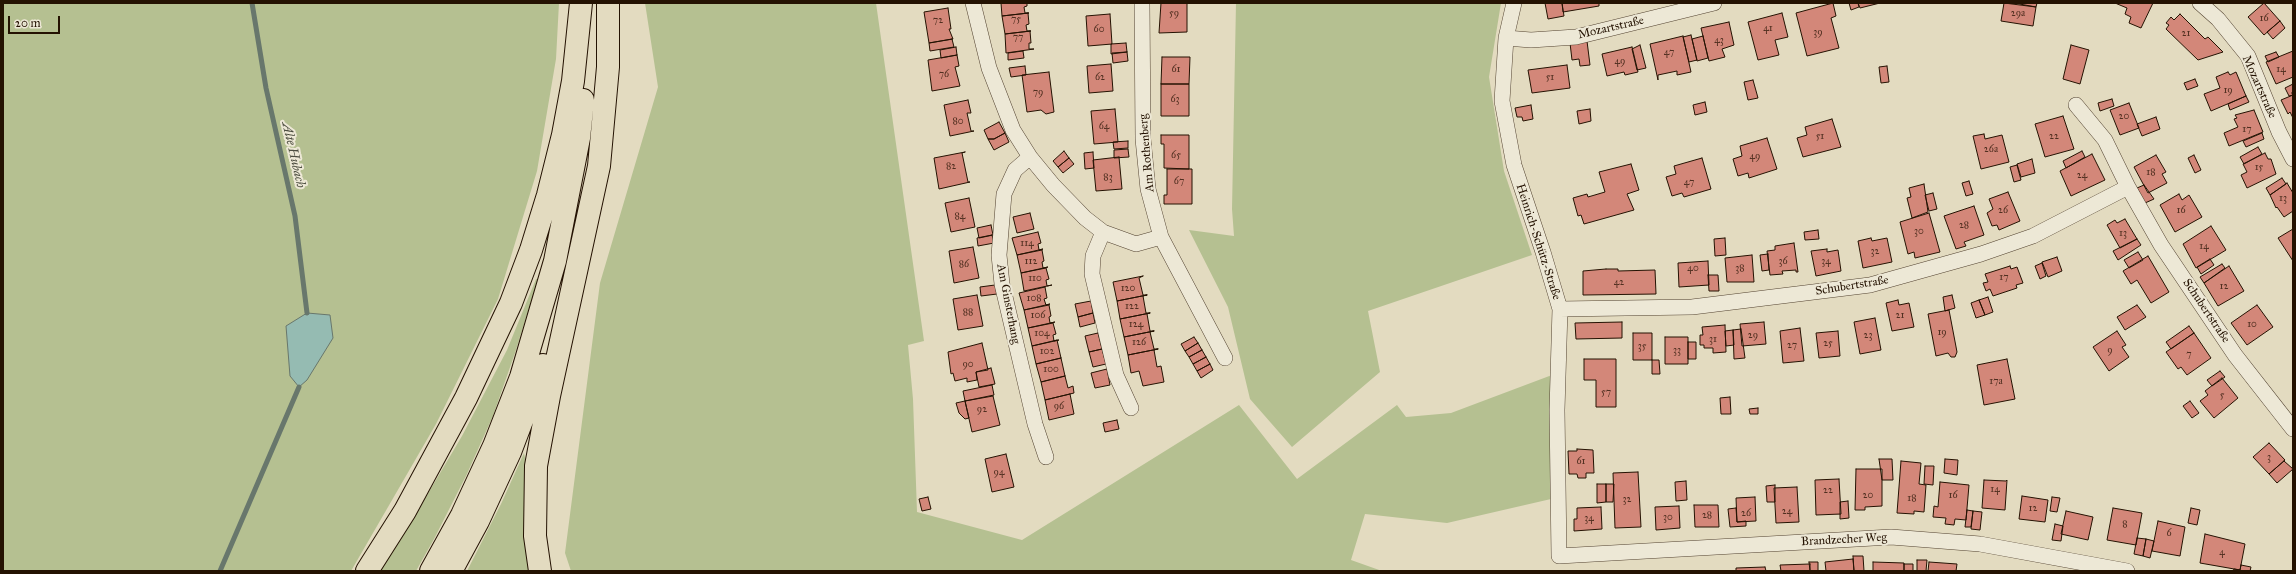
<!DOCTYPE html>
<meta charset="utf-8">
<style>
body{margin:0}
#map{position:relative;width:2296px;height:574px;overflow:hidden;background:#e3dbc0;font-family:"IM FELL Great Primer",serif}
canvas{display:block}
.frame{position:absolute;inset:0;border:4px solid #241202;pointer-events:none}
.scale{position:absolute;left:8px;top:16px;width:52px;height:18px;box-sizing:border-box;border:2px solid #241202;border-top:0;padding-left:5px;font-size:12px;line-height:14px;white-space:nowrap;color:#241202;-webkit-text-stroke:3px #ede8d6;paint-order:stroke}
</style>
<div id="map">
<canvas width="2296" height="574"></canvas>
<div class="frame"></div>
<div class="scale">20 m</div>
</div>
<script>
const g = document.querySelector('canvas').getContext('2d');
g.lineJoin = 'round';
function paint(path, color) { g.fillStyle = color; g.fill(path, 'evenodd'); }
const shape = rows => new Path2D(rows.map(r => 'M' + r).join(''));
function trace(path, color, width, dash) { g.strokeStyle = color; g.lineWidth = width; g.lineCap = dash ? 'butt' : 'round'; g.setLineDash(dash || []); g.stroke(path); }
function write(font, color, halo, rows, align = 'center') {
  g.font = font + ' "IM FELL Great Primer",serif'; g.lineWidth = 4; g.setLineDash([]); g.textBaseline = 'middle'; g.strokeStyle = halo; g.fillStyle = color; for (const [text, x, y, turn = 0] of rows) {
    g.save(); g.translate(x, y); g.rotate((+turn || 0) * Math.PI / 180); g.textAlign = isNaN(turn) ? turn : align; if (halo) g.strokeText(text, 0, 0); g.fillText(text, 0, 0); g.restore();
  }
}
const green = shape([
 [3,3,559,3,556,59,537,171,498,299,436,424,351,571,3,571],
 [645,3,876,3,924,341,908,345,913,399,917,512,1022,540,1239,405,1297,479,1397,405,1406,417,1451,413,1552,375,1551,499,1447,523,1365,514,1351,560,1382,571,571,571,565,553,600,283,658,87],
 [1236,3,1501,3,1489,77,1504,171,1532,255,1368,311,1380,372,1292,447,1250,399,1228,307,1189,230,1234,236,1232,209],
 [536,279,538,279,515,353,493,416,466,476,434,539,416,571,380,571,414,517,462,436,507,350],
 [524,453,529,476,534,571,467,571,501,504]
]);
const water = shape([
 [307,313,330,315,333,338,307,380,299,387,290,376,286,326,307,313]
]);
const stream = shape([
 [252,3,266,88,295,216,307,313],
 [220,571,299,387]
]);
const building = shape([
 [1001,3,1027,3,1027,6,1024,7,1025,13,1029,13,1002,16,1001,3],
 [1161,3,1187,3,1187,32,1159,33,1161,3],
 [1545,3,1562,3,1564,16,1548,19,1545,3],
 [1562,3,1599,3,1599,6,1563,12,1562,3],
 [1833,3,1836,16,1831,18,1839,48,1807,56,1796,13,1833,3],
 [1849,3,1858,3,1859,7,1851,10,1849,3],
 [1858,3,1880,3,1860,8,1858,3],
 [2004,3,2036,7,2033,26,2001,21,2004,3],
 [2014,3,2037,3,2036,7,2014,3],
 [2115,3,2153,3,2141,28,2129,23,2131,17,2125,14,2127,8,2115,3],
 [2264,3,2280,21,2264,35,2248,17,2264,3],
 [948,8,951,29,949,29,953,39,929,43,924,12,948,8],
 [1028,13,1029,24,1026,25,1027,31,1031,31,1005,34,1002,16,1028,13],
 [1782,13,1788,37,1775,40,1779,55,1758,60,1748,22,1782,13],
 [1110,14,1112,44,1088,46,1086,16,1110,14],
 [2180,14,2205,39,2208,37,2223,52,2198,60,2166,29,2169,25,2166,23,2171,17,2174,20,2180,14],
 [2280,21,2285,28,2273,39,2267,32,2280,21],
 [1729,22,1734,45,1722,49,1725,57,1709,61,1701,28,1729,22],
 [1030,31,1031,43,1029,43,1029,49,1034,49,1006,53,1005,34,1030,31],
 [1691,35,1697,60,1689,62,1683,37,1691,35],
 [1683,36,1691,72,1677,75,1677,71,1658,75,1658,80,1650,44,1683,36],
 [1703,36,1708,58,1697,61,1692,39,1703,36],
 [952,39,954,47,930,51,929,43,952,39],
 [1587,41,1590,65,1580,66,1579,59,1572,60,1570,43,1587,41],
 [1126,43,1127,52,1111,54,1111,44,1126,43],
 [1640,45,1646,68,1637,70,1632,49,1640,45],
 [2071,45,2089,50,2080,84,2063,79,2071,45],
 [956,47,957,55,941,58,940,50,956,47],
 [1632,47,1638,72,1625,75,1624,72,1607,76,1602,54,1632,47],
 [1023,51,1024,58,1008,60,1008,53,1023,51],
 [2293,51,2293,77,2276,84,2266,62,2293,51],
 [1127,52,1128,61,1113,63,1112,53,1127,52],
 [2276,52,2279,57,2268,62,2265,56,2276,52],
 [957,55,959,66,955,67,960,86,932,91,928,60,957,55],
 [1162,57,1190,57,1189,84,1161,84,1162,57],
 [1111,64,1113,91,1089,93,1087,66,1111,64],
 [1567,65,1570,88,1532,93,1528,70,1567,65],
 [1025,66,1026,75,1011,77,1009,68,1025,66],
 [1887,66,1889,82,1881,83,1879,67,1887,66],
 [1049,72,1054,112,1046,114,1041,110,1027,112,1022,75,1049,72],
 [2228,72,2230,75,2236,72,2246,96,2211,111,2204,94,2220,88,2216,77,2228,72],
 [2195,79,2198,86,2187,90,2184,83,2195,79],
 [1753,80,1758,98,1748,100,1744,82,1753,80],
 [1161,84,1189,84,1189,116,1161,116,1161,84],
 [2293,84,2293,95,2289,96,2285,88,2293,84],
 [2292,93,2293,93,2293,118,2290,112,2288,114,2281,100,2293,95,2292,93],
 [2246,96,2249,102,2230,110,2228,104,2246,96],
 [2112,99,2114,106,2100,111,2098,103,2112,99],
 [968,100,971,113,967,113,971,131,974,131,950,136,944,105,968,100],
 [1705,102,1707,112,1695,115,1693,105,1705,102],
 [2129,103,2139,128,2120,135,2110,110,2129,103],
 [1531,105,1533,119,1523,121,1522,117,1517,117,1515,108,1531,105],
 [1115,109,1118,142,1094,144,1091,111,1115,109],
 [1590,109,1591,121,1579,124,1577,111,1590,109],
 [2254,110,2263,132,2229,146,2224,133,2238,127,2234,119,2237,118,2235,115,2254,110],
 [2063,116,2074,149,2045,157,2035,124,2063,116],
 [2156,117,2160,129,2142,136,2137,124,2156,117],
 [1832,119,1841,147,1803,157,1797,138,1807,135,1805,127,1832,119],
 [999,122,1005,133,994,139,988,139,984,130,999,122],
 [1005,133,1009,142,994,150,988,139,994,139,1005,133],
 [2262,133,2264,139,2246,147,2243,141,2262,133],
 [1984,134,1985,139,2002,135,2009,162,1981,169,1973,136,1984,134],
 [1161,135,1189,135,1189,169,1164,168,1164,144,1161,144,1161,135],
 [1767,138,1777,169,1749,178,1748,173,1738,176,1733,159,1742,156,1740,146,1767,138],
 [1128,141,1128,148,1114,149,1113,142,1128,141],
 [2258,147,2262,154,2244,164,2240,157,2258,147],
 [1128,149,1129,157,1114,158,1114,150,1128,149],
 [1064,151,1069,158,1058,167,1053,161,1064,151],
 [2082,151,2085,157,2066,168,2063,161,2082,151],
 [965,152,962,153,968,182,970,182,939,189,934,158,965,152],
 [1093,152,1094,168,1085,169,1084,153,1093,152],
 [2265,153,2268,159,2271,159,2276,174,2247,188,2241,175,2247,172,2243,164,2265,153],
 [2092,154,2105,180,2071,196,2060,171,2092,154],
 [2156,155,2166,172,2162,174,2167,183,2148,193,2134,167,2156,155],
 [2194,155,2201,170,2195,173,2188,158,2194,155],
 [1119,157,1122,189,1096,191,1093,160,1119,157],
 [1069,158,1074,164,1063,173,1058,167,1069,158],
 [1702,158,1711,189,1684,197,1682,193,1672,196,1666,177,1676,174,1674,166,1702,158],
 [2032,159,2035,173,2021,177,2017,164,2032,159],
 [1631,164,1639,190,1627,194,1634,210,1584,224,1581,215,1578,216,1573,198,1587,194,1588,197,1605,192,1599,172,1631,164],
 [2017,165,2021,180,2014,182,2010,167,2017,165],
 [1167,169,1192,169,1192,204,1164,204,1164,195,1167,195,1167,169],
 [2282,178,2286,184,2270,195,2266,188,2282,178],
 [1969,181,1973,194,1966,196,1962,183,1969,181],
 [2287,183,2293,193,2293,211,2284,217,2277,207,2276,208,2270,195,2287,183],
 [1924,184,1928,212,1912,218,1907,198,1911,197,1909,188,1924,184],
 [2144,185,2154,199,2145,203,2137,188,2144,185],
 [2008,192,2020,221,1999,230,1997,225,1992,226,1987,213,1993,209,1989,199,2008,192],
 [1933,193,1937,209,1929,211,1925,195,1933,193],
 [2179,194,2182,200,2189,195,2202,217,2175,232,2160,205,2179,194],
 [969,198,975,227,951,232,945,203,969,198],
 [1974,206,1984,235,1964,242,1966,246,1956,249,1944,216,1974,206],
 [1030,213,1034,229,1017,233,1013,217,1030,213],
 [1929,213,1940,252,1915,258,1914,252,1908,254,1900,222,1929,213],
 [2125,219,2137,239,2120,248,2107,225,2115,220,2117,223,2125,219],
 [991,225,993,235,979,238,977,228,991,225],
 [2211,226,2226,250,2196,268,2183,244,2211,226],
 [2293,229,2293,261,2278,238,2293,229],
 [1818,230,1819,239,1805,240,1804,232,1818,230],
 [1038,232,1041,243,1038,244,1039,250,1043,249,1017,255,1012,238,1038,232],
 [992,235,994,243,978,246,977,238,992,235],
 [1725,238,1726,255,1715,256,1714,239,1725,238],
 [1871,238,1872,241,1887,238,1892,262,1863,268,1858,241,1871,238],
 [2137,239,2141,245,2118,260,2113,251,2137,239],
 [1794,243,1798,272,1796,272,1796,270,1782,271,1783,274,1770,275,1767,251,1775,250,1775,246,1794,243],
 [973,247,979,278,954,283,949,251,973,247],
 [1827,249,1827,252,1838,250,1841,271,1816,276,1811,251,1827,249],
 [1042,250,1044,261,1042,262,1043,268,1048,267,1021,273,1017,255,1042,250],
 [2138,252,2143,260,2129,268,2124,260,2138,252],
 [1768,254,1769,270,1762,271,1760,255,1768,254],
 [1752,255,1754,282,1727,282,1725,258,1752,255],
 [2148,256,2169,292,2151,303,2137,280,2131,284,2123,271,2148,256],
 [2057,257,2062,271,2048,277,2042,262,2057,257],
 [2210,259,2214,265,2201,274,2197,267,2210,259],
 [1708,261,1709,285,1679,287,1678,263,1708,261],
 [2042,263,2046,276,2040,279,2035,266,2042,263],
 [2222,264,2225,268,2204,283,2200,277,2222,264],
 [2010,266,2011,269,2017,267,2023,283,2016,285,2017,288,1993,296,1990,289,1986,291,1983,283,1988,282,1985,274,2010,266],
 [2229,266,2244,291,2218,306,2204,283,2229,266],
 [1046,268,1049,279,1046,280,1047,286,1052,285,1024,291,1021,273,1046,268],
 [1606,269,1618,269,1618,271,1655,270,1656,294,1583,295,1583,271,1606,269],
 [1708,275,1718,275,1719,291,1709,291,1708,275],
 [1143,276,1139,278,1143,295,1147,295,1117,301,1113,282,1143,276],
 [995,285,997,294,981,296,980,287,995,285],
 [1045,287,1047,298,1044,299,1046,305,1050,304,1024,310,1019,293,1045,287],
 [977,295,983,326,958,330,953,299,977,295],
 [1147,295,1143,296,1146,313,1150,313,1120,319,1117,301,1147,295],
 [1952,295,1955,308,1945,311,1943,297,1952,295],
 [1988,297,1993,312,1985,315,1979,300,1988,297],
 [1898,300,1899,305,1909,303,1914,327,1892,331,1886,303,1898,300],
 [1979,300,1985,315,1976,318,1971,303,1979,300],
 [1091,301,1093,313,1078,317,1075,304,1091,301],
 [1049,305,1051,316,1049,317,1050,323,1055,322,1028,328,1024,310,1049,305],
 [2137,305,2146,317,2125,330,2117,317,2137,305],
 [2257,305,2273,327,2247,345,2231,323,2257,305],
 [1949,310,1957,352,1955,357,1951,357,1948,353,1936,356,1928,314,1949,310],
 [1093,313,1095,323,1080,327,1078,317,1093,313],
 [1150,313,1147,314,1150,331,1154,331,1124,337,1120,319,1150,313],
 [1875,318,1881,350,1860,354,1854,322,1875,318],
 [1622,322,1622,338,1576,339,1575,323,1622,322],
 [1764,322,1766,344,1742,346,1740,324,1764,322],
 [1053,323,1056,334,1053,335,1054,341,1059,340,1032,346,1028,328,1053,323],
 [1725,325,1726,352,1713,353,1713,348,1704,348,1704,345,1700,345,1700,335,1703,335,1702,327,1725,325],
 [2189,326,2194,333,2171,349,2166,342,2189,326],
 [1800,328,1804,361,1783,363,1780,331,1800,328],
 [1741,329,1745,358,1734,359,1733,330,1741,329],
 [1733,330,1734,345,1726,346,1725,331,1733,330],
 [1154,331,1150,332,1154,349,1158,349,1128,355,1124,337,1154,331],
 [1838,331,1840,356,1819,358,1816,333,1838,331],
 [2117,331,2126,345,2122,347,2129,357,2109,371,2093,347,2117,331],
 [1098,333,1102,349,1089,352,1085,336,1098,333],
 [1633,333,1652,333,1652,360,1633,360,1633,333],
 [2194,333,2211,358,2187,375,2181,367,2178,369,2166,352,2194,333],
 [1194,337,1198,343,1185,351,1181,344,1194,337],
 [1665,337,1688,337,1688,364,1665,364,1665,337],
 [1057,340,1061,358,1036,364,1032,346,1057,340],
 [1688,342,1696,342,1696,359,1688,359,1688,342],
 [982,343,988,370,976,372,977,380,967,382,967,378,955,381,953,373,951,374,948,352,982,343],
 [1198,343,1202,350,1189,357,1185,351,1198,343],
 [1102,349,1106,364,1093,367,1089,352,1102,349],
 [1158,349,1154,350,1157,367,1161,366,1164,382,1143,386,1139,371,1131,373,1128,355,1158,349],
 [1202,350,1206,357,1193,364,1189,357,1202,350],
 [1206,357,1210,364,1197,371,1193,364,1206,357],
 [1061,358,1065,376,1041,382,1036,364,1061,358],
 [1584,359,1616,359,1616,407,1596,407,1596,380,1584,380,1584,359],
 [2007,359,2015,399,1984,405,1977,365,2007,359],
 [1652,360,1659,360,1660,374,1652,374,1652,360],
 [1210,364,1213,370,1201,378,1197,371,1210,364],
 [991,368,995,384,979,387,976,372,991,368],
 [1107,369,1110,385,1095,388,1091,373,1107,369],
 [2220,371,2225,377,2212,386,2207,380,2220,371],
 [1065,376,1068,388,1073,386,1074,393,1045,400,1041,382,1065,376],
 [2222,378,2238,398,2214,418,2200,401,2208,395,2205,391,2222,378],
 [992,385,994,395,965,401,963,391,992,385],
 [1070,394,1074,414,1049,420,1045,400,1070,394],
 [993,396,1000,425,972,432,965,401,993,396],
 [1730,397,1731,414,1721,414,1720,398,1730,397],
 [965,401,969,418,965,419,959,413,956,403,965,401],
 [2190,401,2199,413,2192,418,2183,406,2190,401],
 [1758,408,1758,414,1750,414,1749,409,1758,408],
 [1117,420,1119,429,1105,432,1103,423,1117,420],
 [2269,443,2285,460,2269,474,2253,457,2269,443],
 [1577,449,1593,450,1594,473,1586,473,1586,478,1578,478,1577,474,1569,474,1568,451,1577,451,1577,449],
 [1006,454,1014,487,992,492,985,459,1006,454],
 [1879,459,1892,459,1893,480,1882,480,1879,459],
 [1945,459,1958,460,1957,475,1944,473,1945,459],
 [1901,461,1921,463,1919,484,1926,485,1924,512,1914,511,1914,514,1897,513,1901,461],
 [2284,461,2293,469,2277,483,2269,474,2284,461],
 [1925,466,1934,466,1933,485,1924,484,1925,466],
 [1856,469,1882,469,1882,506,1865,507,1865,510,1855,510,1856,469],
 [1638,472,1641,527,1615,528,1613,473,1638,472],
 [1839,479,1841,514,1816,515,1815,480,1839,479],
 [1984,480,2006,481,2007,480,2005,510,1982,508,1984,480],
 [1686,481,1687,500,1676,501,1675,482,1686,481],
 [1940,482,1969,485,1966,520,1955,519,1954,525,1945,524,1946,518,1933,517,1934,506,1938,507,1940,482],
 [1597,484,1606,484,1606,502,1597,503,1597,484],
 [1606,484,1614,484,1613,502,1606,502,1606,484],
 [1775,485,1775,502,1767,502,1766,486,1775,485],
 [1797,487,1799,522,1776,523,1774,488,1797,487],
 [2022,496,2048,500,2045,522,2019,519,2022,496],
 [928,497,931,509,922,511,919,499,928,497],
 [1755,497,1756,521,1737,522,1736,498,1755,497],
 [2052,497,2060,498,2057,512,2050,511,2052,497],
 [1848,501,1849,518,1840,519,1840,502,1848,501],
 [1694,505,1718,505,1719,527,1695,527,1694,505],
 [1679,506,1680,528,1656,530,1655,507,1679,506],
 [1601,507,1602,529,1574,531,1574,519,1577,519,1577,508,1601,507],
 [1736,508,1737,522,1746,521,1746,526,1730,527,1728,509,1736,508],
 [2113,508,2142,513,2136,545,2107,540,2113,508],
 [2191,508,2200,510,2197,525,2188,523,2191,508],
 [1967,510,1973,511,1971,527,1965,527,1967,510],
 [1973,511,1982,512,1980,530,1971,529,1973,511],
 [2066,511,2093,517,2088,540,2061,534,2066,511],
 [2158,521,2185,527,2180,556,2152,551,2158,521],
 [2055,524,2063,526,2061,541,2052,540,2055,524],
 [2205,534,2245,544,2240,570,2200,563,2205,534],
 [2137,538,2146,539,2143,556,2134,554,2137,538],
 [2146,539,2154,541,2150,558,2143,556,2146,539],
 [1853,556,1863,556,1864,571,1854,571,1853,556],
 [1853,559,1854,571,1826,571,1825,562,1853,559],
 [1917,560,1927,560,1926,571,1917,571,1917,560],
 [1809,562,1818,562,1818,571,1810,571,1809,562],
 [1873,562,1904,563,1904,571,1873,571,1873,562],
 [1929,562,1957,564,1956,571,1928,571,1929,562],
 [1810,564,1810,571,1781,571,1780,565,1810,564],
 [1904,564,1913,564,1913,571,1904,571,1904,564],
 [2241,565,2251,567,2250,571,2233,571,2234,569,2240,570,2241,565],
 [1765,567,1766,571,1736,571,1736,568,1765,567]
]);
const minor = shape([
 [973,3,989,68,1013,130,1030,157,1053,185,1085,218,1103,232,1136,244,1161,237],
 [1142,3,1143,139,1148,189,1161,237,1225,358],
 [1514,3,1506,38,1502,101,1514,165,1543,252,1560,309,1557,410,1559,556,1891,537,1980,544,2127,571],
 [2200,3,2218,19,2248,56,2279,132,2293,159],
 [1506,38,1531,40,1576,37,1714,3],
 [2076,105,2105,140,2128,187],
 [1030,157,1015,170,1004,194,999,255,1002,284,1035,424,1046,457],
 [1103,232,1093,256,1092,274,1116,375,1131,408],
 [1560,309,1692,307,1870,285,1981,254,2033,236,2128,187,2161,245,2235,355,2293,429]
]);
const motorway = shape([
 [367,571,405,511,466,398,511,303,531,250,548,195,563,135,573,81,581,3],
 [431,571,462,515,494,446,521,377,555,261,579,138,583,100],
 [451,571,478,521,510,452,543,365],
 [540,571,535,536,536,466,549,396,599,166,608,67,608,3]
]);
const numberNames = [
 ["59",1174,14],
 ["29a",2018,14],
 ["16",2264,19],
 ["75",1016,20],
 ["72",938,21],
 ["41",1768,29],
 ["60",1099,30],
 ["39",1818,33],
 ["21",2186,34],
 ["77",1018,38],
 ["43",1719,41],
 ["47",1669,53],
 ["49",1620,62],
 ["61",1176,70],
 ["14",2281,70],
 ["76",944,75],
 ["62",1100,78],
 ["51",1550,78],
 ["19",2228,91],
 ["79",1038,93],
 ["63",1175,100],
 ["20",2124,117],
 ["80",958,122],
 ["64",1104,127],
 ["17",2247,130],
 ["51",1820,137],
 ["22",2054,137],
 ["26a",1991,150],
 ["65",1176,156],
 ["49",1755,157],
 ["82",951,167],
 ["15",2259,168],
 ["18",2151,173],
 ["24",2082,176],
 ["83",1108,178],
 ["67",1179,182],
 ["47",1689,183],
 ["13",2283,199],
 ["26",2003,211],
 ["16",2181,211],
 ["84",960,217],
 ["28",1964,226],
 ["30",1919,232],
 ["13",2123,234],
 ["114",1027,244],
 ["14",2204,247],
 ["32",1875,252],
 ["112",1031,262],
 ["36",1783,262],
 ["34",1826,262],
 ["86",964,265],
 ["40",1693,269],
 ["38",1740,269],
 ["17",2004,278],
 ["110",1035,279],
 ["42",1619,283],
 ["12",2224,287],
 ["120",1128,289],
 ["108",1034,299],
 ["122",1132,307],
 ["88",968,313],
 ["106",1038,316],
 ["21",1900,316],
 ["124",1136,325],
 ["10",2252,325],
 ["19",1942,333],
 ["104",1042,334],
 ["29",1753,336],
 ["23",1868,336],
 ["31",1713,340],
 ["126",1139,343],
 ["25",1828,344],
 ["27",1792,346],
 ["35",1642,347],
 ["33",1677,351],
 ["9",2110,351],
 ["102",1047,352],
 ["7",2189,355],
 ["90",968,365],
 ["100",1051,370],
 ["17a",1996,382],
 ["57",1606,393],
 ["5",2222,396],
 ["96",1059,407],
 ["92",982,410],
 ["3",2269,458],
 ["61",1581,462],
 ["94",999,473],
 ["14",1995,490],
 ["22",1828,491],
 ["20",1868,496],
 ["16",1953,496],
 ["18",1912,499],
 ["32",1627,500],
 ["12",2033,509],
 ["24",1787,512],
 ["26",1746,514],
 ["28",1707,516],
 ["30",1668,518],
 ["34",1589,519],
 ["8",2125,525],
 ["6",2169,534],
 ["4",2222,553]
];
const streetNames = [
 ["Mozartstraße",1611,28,-13],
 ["Mozartstraße",2259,87,66],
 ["Am Rothenberg",1147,153,-95],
 ["Heinrich-Schütz-Straße",1538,242,72],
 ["Schubertstraße",1852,286,-9],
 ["Am Ginsterhang",1008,304,79],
 ["Schubertstraße",2206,311,56],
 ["Brandzecher Weg",1844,540,-3]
];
const waterNames = [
 ["Alte Hubach",293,155,77]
];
paint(green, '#b5c091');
paint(water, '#95bbb2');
trace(water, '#68776c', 1);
trace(stream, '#68776c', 5);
paint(building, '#d38779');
trace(building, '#241202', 1);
trace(minor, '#544432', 16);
trace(motorway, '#241202', 24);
trace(minor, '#ede8d6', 15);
trace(motorway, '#e3dbc0', 22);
write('10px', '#502f20', null, numberNames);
write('12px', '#241202', '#ede8d6', streetNames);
write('italic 13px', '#4c4d40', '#ede8d6', waterNames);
</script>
